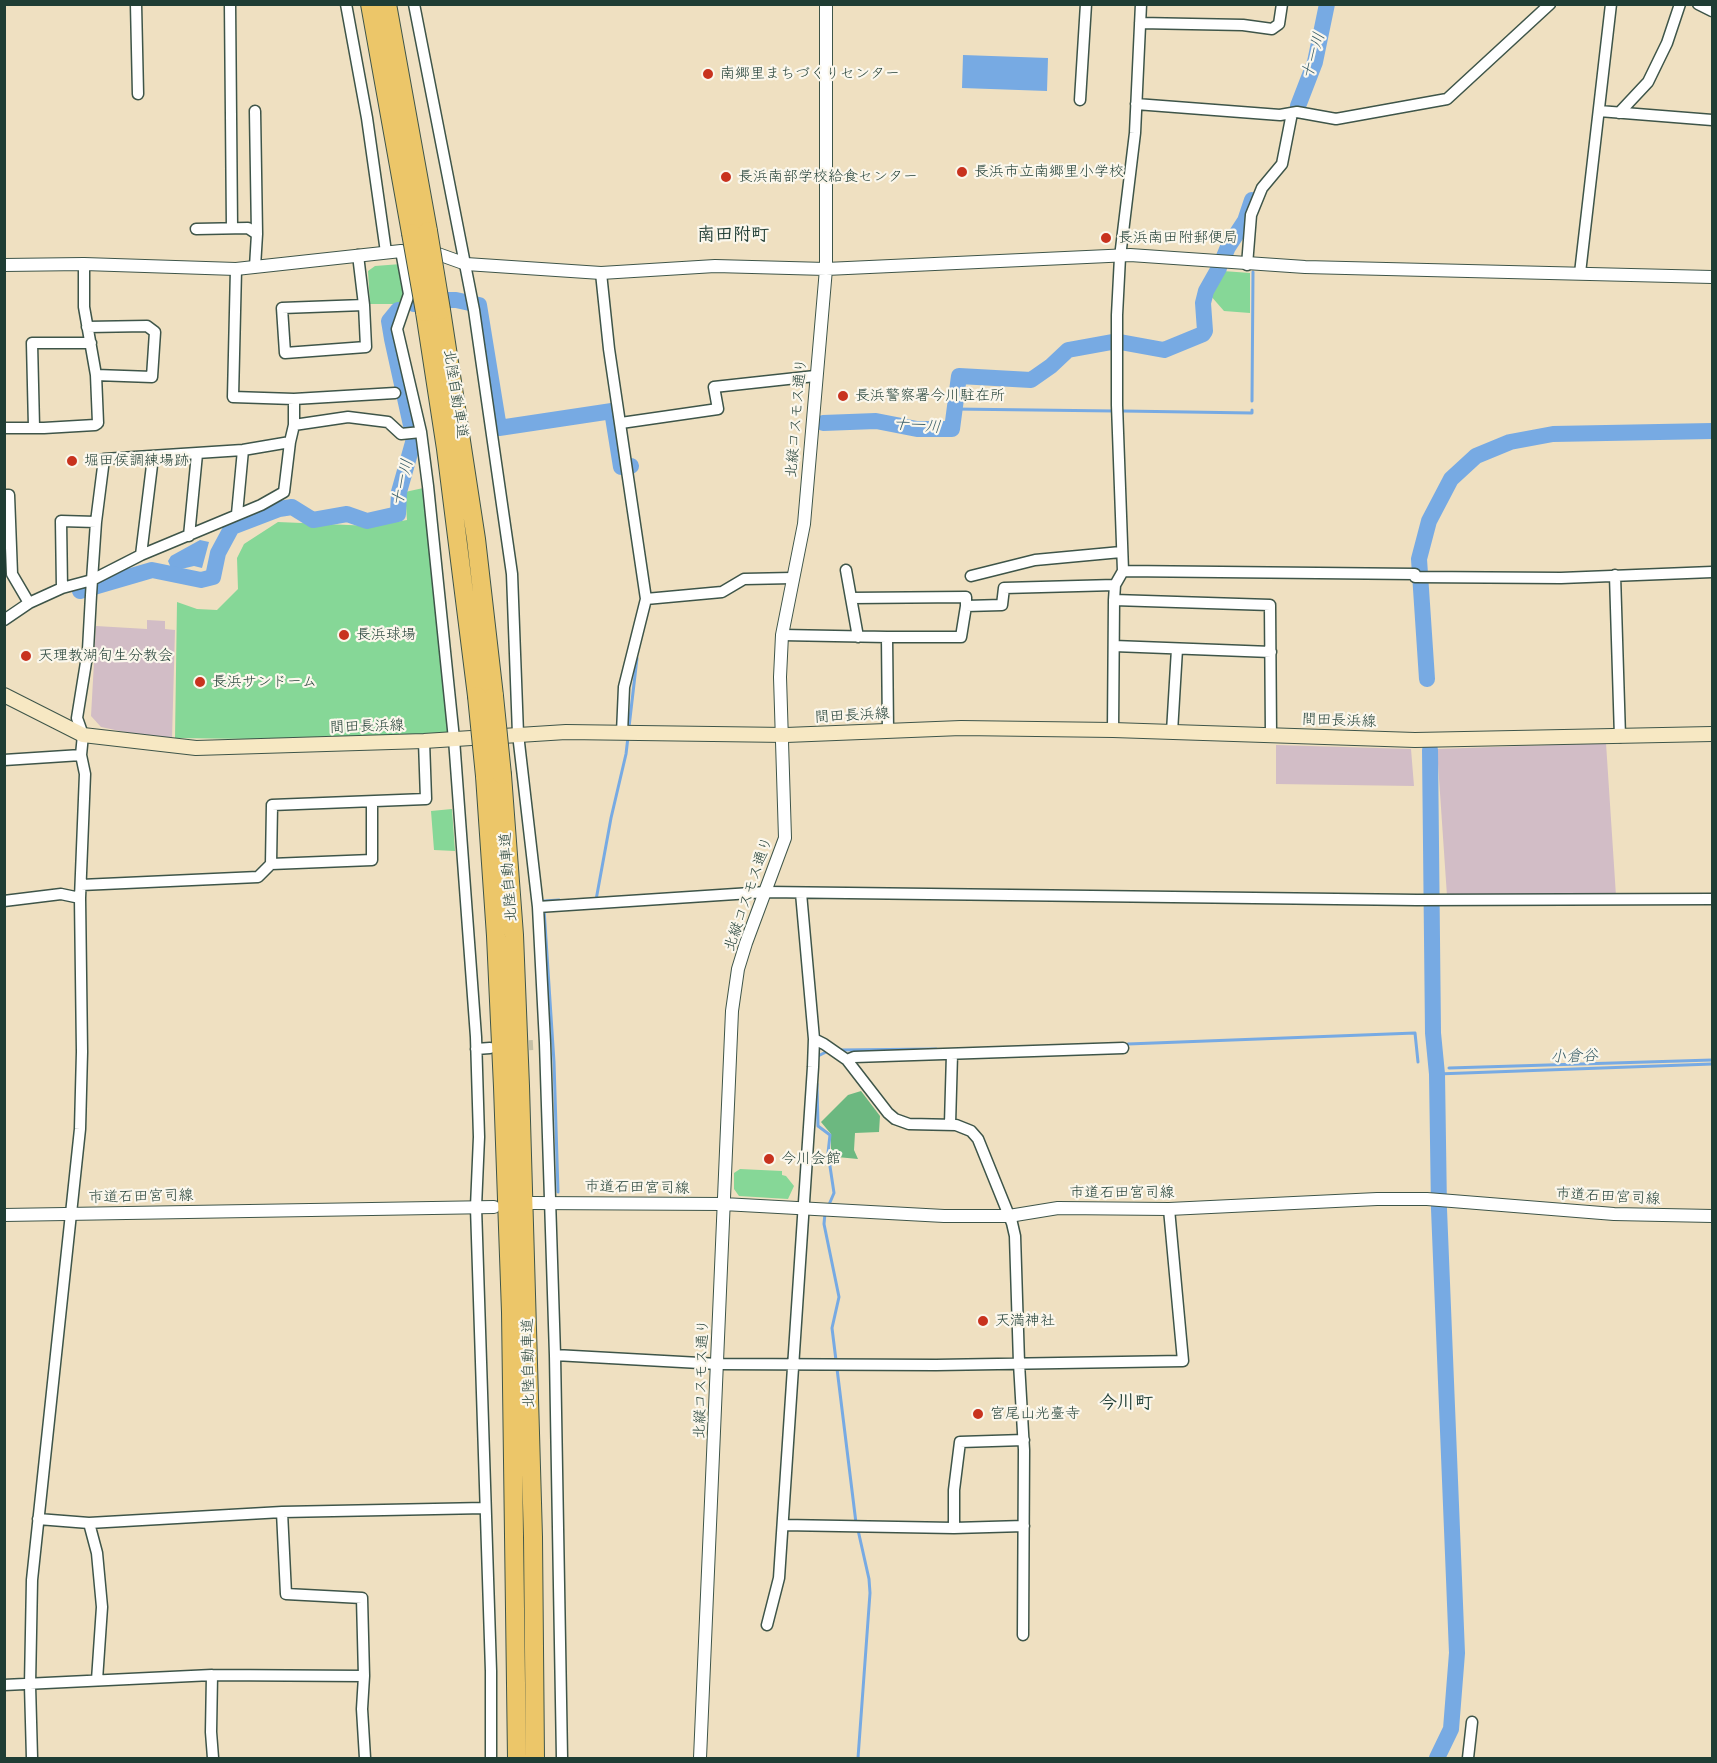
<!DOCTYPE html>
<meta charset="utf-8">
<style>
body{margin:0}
#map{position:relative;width:1717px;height:1763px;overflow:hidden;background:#efe0c1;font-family:Pangolin,sans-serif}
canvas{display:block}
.frame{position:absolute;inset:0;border:6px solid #1f3d34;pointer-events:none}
</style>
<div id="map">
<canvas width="1717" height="1763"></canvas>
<div class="frame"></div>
</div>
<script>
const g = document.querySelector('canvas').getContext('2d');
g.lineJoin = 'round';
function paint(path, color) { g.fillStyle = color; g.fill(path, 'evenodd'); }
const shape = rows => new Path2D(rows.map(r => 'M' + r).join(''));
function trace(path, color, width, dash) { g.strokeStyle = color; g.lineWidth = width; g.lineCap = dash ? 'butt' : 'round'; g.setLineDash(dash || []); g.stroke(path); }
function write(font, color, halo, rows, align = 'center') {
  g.font = font + ' Pangolin,"Klee One",sans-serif'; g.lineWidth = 4.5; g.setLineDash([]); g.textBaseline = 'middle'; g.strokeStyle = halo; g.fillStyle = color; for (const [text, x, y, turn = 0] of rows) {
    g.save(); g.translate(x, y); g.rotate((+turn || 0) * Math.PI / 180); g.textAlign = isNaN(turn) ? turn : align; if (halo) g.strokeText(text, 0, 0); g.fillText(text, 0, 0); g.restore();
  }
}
const industrial = shape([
 [147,620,165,621,165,629,175,630,172,739,148,737,101,727,91,716,96,626,147,629],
 [1606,743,1616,896,1447,896,1437,749],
 [1276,745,1411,749,1414,786,1276,784]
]);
const green = shape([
 [401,264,404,304,370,304,368,271,375,266],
 [1223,271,1250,273,1250,313,1224,311,1210,295],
 [428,487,457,734,253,739,175,738,177,602,197,609,217,610,238,589,237,558,244,544,278,522,372,526,407,520,405,492],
 [452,809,455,851,434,850,431,811],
 [740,1169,782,1171,782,1175,786,1176,794,1186,788,1199,739,1196,734,1189,734,1173]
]);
const forest = shape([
 [861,1091,880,1116,879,1132,855,1133,854,1150,858,1159,837,1157,831,1154,831,1134,821,1122,848,1095]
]);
const water = shape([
 [963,55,1048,58,1047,91,962,88],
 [200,540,209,542,202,568,194,566,177,570,171,568,168,561,171,556]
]);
const stream = shape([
 [1252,401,1253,272],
 [954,409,1114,411],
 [1123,411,1252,413,1252,410],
 [629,727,637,658],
 [596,900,611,818,626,754,628,737],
 [544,903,544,901,559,900],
 [544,909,554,1062,558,1192],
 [1128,1044,1415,1033,1418,1062],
 [840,1050,936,1049],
 [817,1059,818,1056,828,1051],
 [1449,1068,1712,1060],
 [1437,1074,1712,1064],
 [817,1084,818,1126,830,1135,828,1153,834,1193,828,1207],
 [825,1213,824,1224,839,1297,832,1328,856,1523],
 [858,1530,869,1579,870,1593,858,1758]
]);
const river = shape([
 [1298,106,1315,62,1327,4],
 [1223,259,1228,247,1245,221,1252,200],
 [414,304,434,300,456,300,479,305,499,428,612,411,621,467,631,466],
 [823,423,876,421,917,429,952,429,959,376,1031,380,1051,366,1068,350,1112,342,1120,342,1164,350,1203,334,1205,331,1203,303,1206,291,1219,268],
 [80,591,152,570,201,580,213,577,218,553,232,527,279,509,292,507,313,520,347,514,367,521,398,514,399,492,414,439,392,339,389,321,398,310],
 [1427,679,1419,559,1429,521,1451,479,1476,456,1510,442,1553,434,1712,431],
 [1430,750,1433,1033,1437,1074,1439,1209,1457,1653,1451,1729,1437,1758]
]);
const minorTunnel = shape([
 [514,1046,533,1045]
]);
const minor = shape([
 [136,4,138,94],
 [230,4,232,228],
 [346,4,367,118,386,252],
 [414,4,474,310,512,574,518,734,538,907,545,1043,555,1355,562,1758],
 [1141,4,1135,133,1120,257,1117,315,1117,405,1123,571,1115,585,1114,600,1270,605,1271,735],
 [1698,4,1712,11],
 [1140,23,1243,25,1272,29,1279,24,1282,4],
 [1080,100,1086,4],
 [1136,104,1280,115,1297,112,1336,119,1447,99,1550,4],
 [1599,111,1712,120],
 [1619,113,1648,82,1667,43,1680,4],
 [196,229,248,228,257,234],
 [401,251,409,294,397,329,421,432,428,486,454,739,476,1037,479,1137,476,1207,491,1671,491,1758],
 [358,255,364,305,366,347,285,353,282,308,364,305],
 [1247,265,1251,215,1262,188,1282,164,1292,113],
 [255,267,257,234,255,111],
 [236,269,233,397,294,399,395,393],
 [601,273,609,349,646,599,624,687,622,733],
 [1580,273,1611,4],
 [87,327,147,326,155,332,152,377,96,375],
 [621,423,718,409,714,387,815,376],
 [294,425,348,417,388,422,401,434,421,432],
 [34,427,32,343,91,343],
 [4,428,44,428,95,425,98,423,96,375,84,307,84,264],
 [290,442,294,425,294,399],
 [4,495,9,495,12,574,29,603],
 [237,514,243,450],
 [189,536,197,454],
 [141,555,153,457],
 [846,570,858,637],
 [1123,571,1415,574],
 [1615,575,1620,737],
 [971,576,1035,560,1121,552],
 [1415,577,1561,578,1712,572],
 [62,588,61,521,96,522],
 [851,598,966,597,966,606],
 [646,599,722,592,744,579,793,578],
 [4,620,29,603,62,588,92,580,141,555,261,505,284,492,290,442,243,450,104,459,96,522,92,580,91,595,88,650,77,718,83,735,81,755,85,774,80,898,82,1052,80,1129,32,1580,30,1685,32,1758],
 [782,635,887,637],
 [1114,646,1271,652],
 [1113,730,1114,600],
 [888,731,887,637,961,637,966,606,1002,605,1004,588,1115,585],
 [1172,732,1177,649],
 [4,760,81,755],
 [271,864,272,805,426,799,424,741],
 [81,885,258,877,271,864,372,860,372,803],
 [4,901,61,894,80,898],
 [538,907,766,892,1417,900,1712,899],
 [814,1039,824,1044,847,1060,888,1113,895,1119,909,1124,956,1125,971,1131,978,1139,1012,1223,1015,1236,1019,1363,1024,1450,1023,1635],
 [476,1049,490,1048],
 [847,1060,854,1057,1123,1048],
 [950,1124,952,1054],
 [555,1355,718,1364,936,1365,1183,1361,1169,1209],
 [282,1512,286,1594,362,1598,364,1676,362,1709,365,1758],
 [38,1519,89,1523,282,1512,485,1508],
 [89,1523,97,1553,102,1607,97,1680],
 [783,1525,954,1528,1024,1526],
 [954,1528,954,1490,960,1442,1024,1440],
 [767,1625,779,1578,813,1067,814,1039,801,893],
 [212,1675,211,1732,213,1758],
 [4,1685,212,1675,364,1676],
 [1468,1758,1472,1722]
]);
const tertiary = shape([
 [4,265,84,264,236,269,401,251,438,254,466,264,601,273,715,266,826,269,1130,255,1305,267,1712,277],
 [532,1203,723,1204,944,1216,1009,1216,1058,1208,1169,1209,1377,1199,1427,1199,1614,1214,1712,1216],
 [4,1215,494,1207],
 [700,1758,732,1011,738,969,746,943,785,838,780,677,782,635,804,524,826,269,826,4]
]);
const secondary = shape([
 [4,695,83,735,196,748,424,741,566,732,786,735,961,728,1113,730,1415,740,1712,734]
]);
const motorway = shape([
 [370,4,411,233],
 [387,4,428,231],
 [441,310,476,539,494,696],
 [425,312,446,449,477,696],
 [502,775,514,935,520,1086,533,1537,535,1758],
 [485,776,496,936,503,1087,511,1312,517,1758]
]);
const motorwayBridge = shape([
 [428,231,441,310],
 [411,233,425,312],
 [477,696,485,776],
 [494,696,502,775]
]);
const markers = [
 [708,74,6,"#c8321e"],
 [962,172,6,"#c8321e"],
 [726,177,6,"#c8321e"],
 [1106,238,6,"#c8321e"],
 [843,396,6,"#c8321e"],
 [72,461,6,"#c8321e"],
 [344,635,6,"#c8321e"],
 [26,656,6,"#c8321e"],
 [200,682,6,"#c8321e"],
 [769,1159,6,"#c8321e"],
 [983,1321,6,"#c8321e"],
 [978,1414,6,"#c8321e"]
];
const poiNames = [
 ["南郷里まちづくりセンター",720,74],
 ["長浜市立南郷里小学校",974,172],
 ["長浜南部学校給食センター",738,177],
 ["長浜南田附郵便局",1118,238],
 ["長浜警察署今川駐在所",855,396],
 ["堀田侯調練場跡",84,461],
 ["長浜球場",356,635],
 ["天理教湖旬生分教会",38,656],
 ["長浜サンドーム",212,682],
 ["今川会館",781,1159],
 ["天満神社",995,1321],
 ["宮尾山光臺寺",990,1414]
];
const streetNames = [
 ["北陸自動車道",455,394,81],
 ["北縦コスモス通り",797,418,-85],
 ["間田長浜線",852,716,-3],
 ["間田長浜線",1339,721,2],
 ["間田長浜線",367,727,-2],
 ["北陸自動車道",509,877,-94],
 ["北縦コスモス通り",749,894,-71],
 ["市道石田宮司線",637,1188,1],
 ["市道石田宮司線",1122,1193],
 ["市道石田宮司線",141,1197,-1],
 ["市道石田宮司線",1608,1197,3],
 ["北陸自動車道",529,1363,-91],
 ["北縦コスモス通り",702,1379,-88]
];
const waterNames = [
 ["十一川",1314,56,-74],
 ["十一川",917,426,5],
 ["十一川",403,483,-77],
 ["小倉谷",1574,1057,-2]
];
const quarterNames = [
 ["南田附町",733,235],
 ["今川町",1126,1403]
];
paint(industrial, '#d2bdc6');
paint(green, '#86d797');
paint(forest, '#6cb880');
paint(water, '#77aae3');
trace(stream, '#77aae3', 3);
trace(river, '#77aae3', 16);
trace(minorTunnel, '#c5bfa5', 10, [10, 5]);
trace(minor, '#3e5549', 13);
trace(tertiary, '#3e5549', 14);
trace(secondary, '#3e5549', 16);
trace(motorway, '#3e5549', 20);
trace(minor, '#fff', 10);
trace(tertiary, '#fff', 12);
trace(secondary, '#f7e8c3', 14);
trace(motorway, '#ecc669', 18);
trace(motorwayBridge, '#3e5549', 20, []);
trace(motorwayBridge, '#ecc669', 18);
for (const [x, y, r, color] of markers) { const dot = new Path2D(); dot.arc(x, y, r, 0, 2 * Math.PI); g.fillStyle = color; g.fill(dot); trace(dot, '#fbf7ec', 2); }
write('15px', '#1f3d34', '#fbf7ec', poiNames, 'left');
write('15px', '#1f3d34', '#fbf7ec', streetNames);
write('italic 16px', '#395e69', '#fbf7ec', waterNames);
write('bold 18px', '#1f3d34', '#fbf7ec', quarterNames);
</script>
